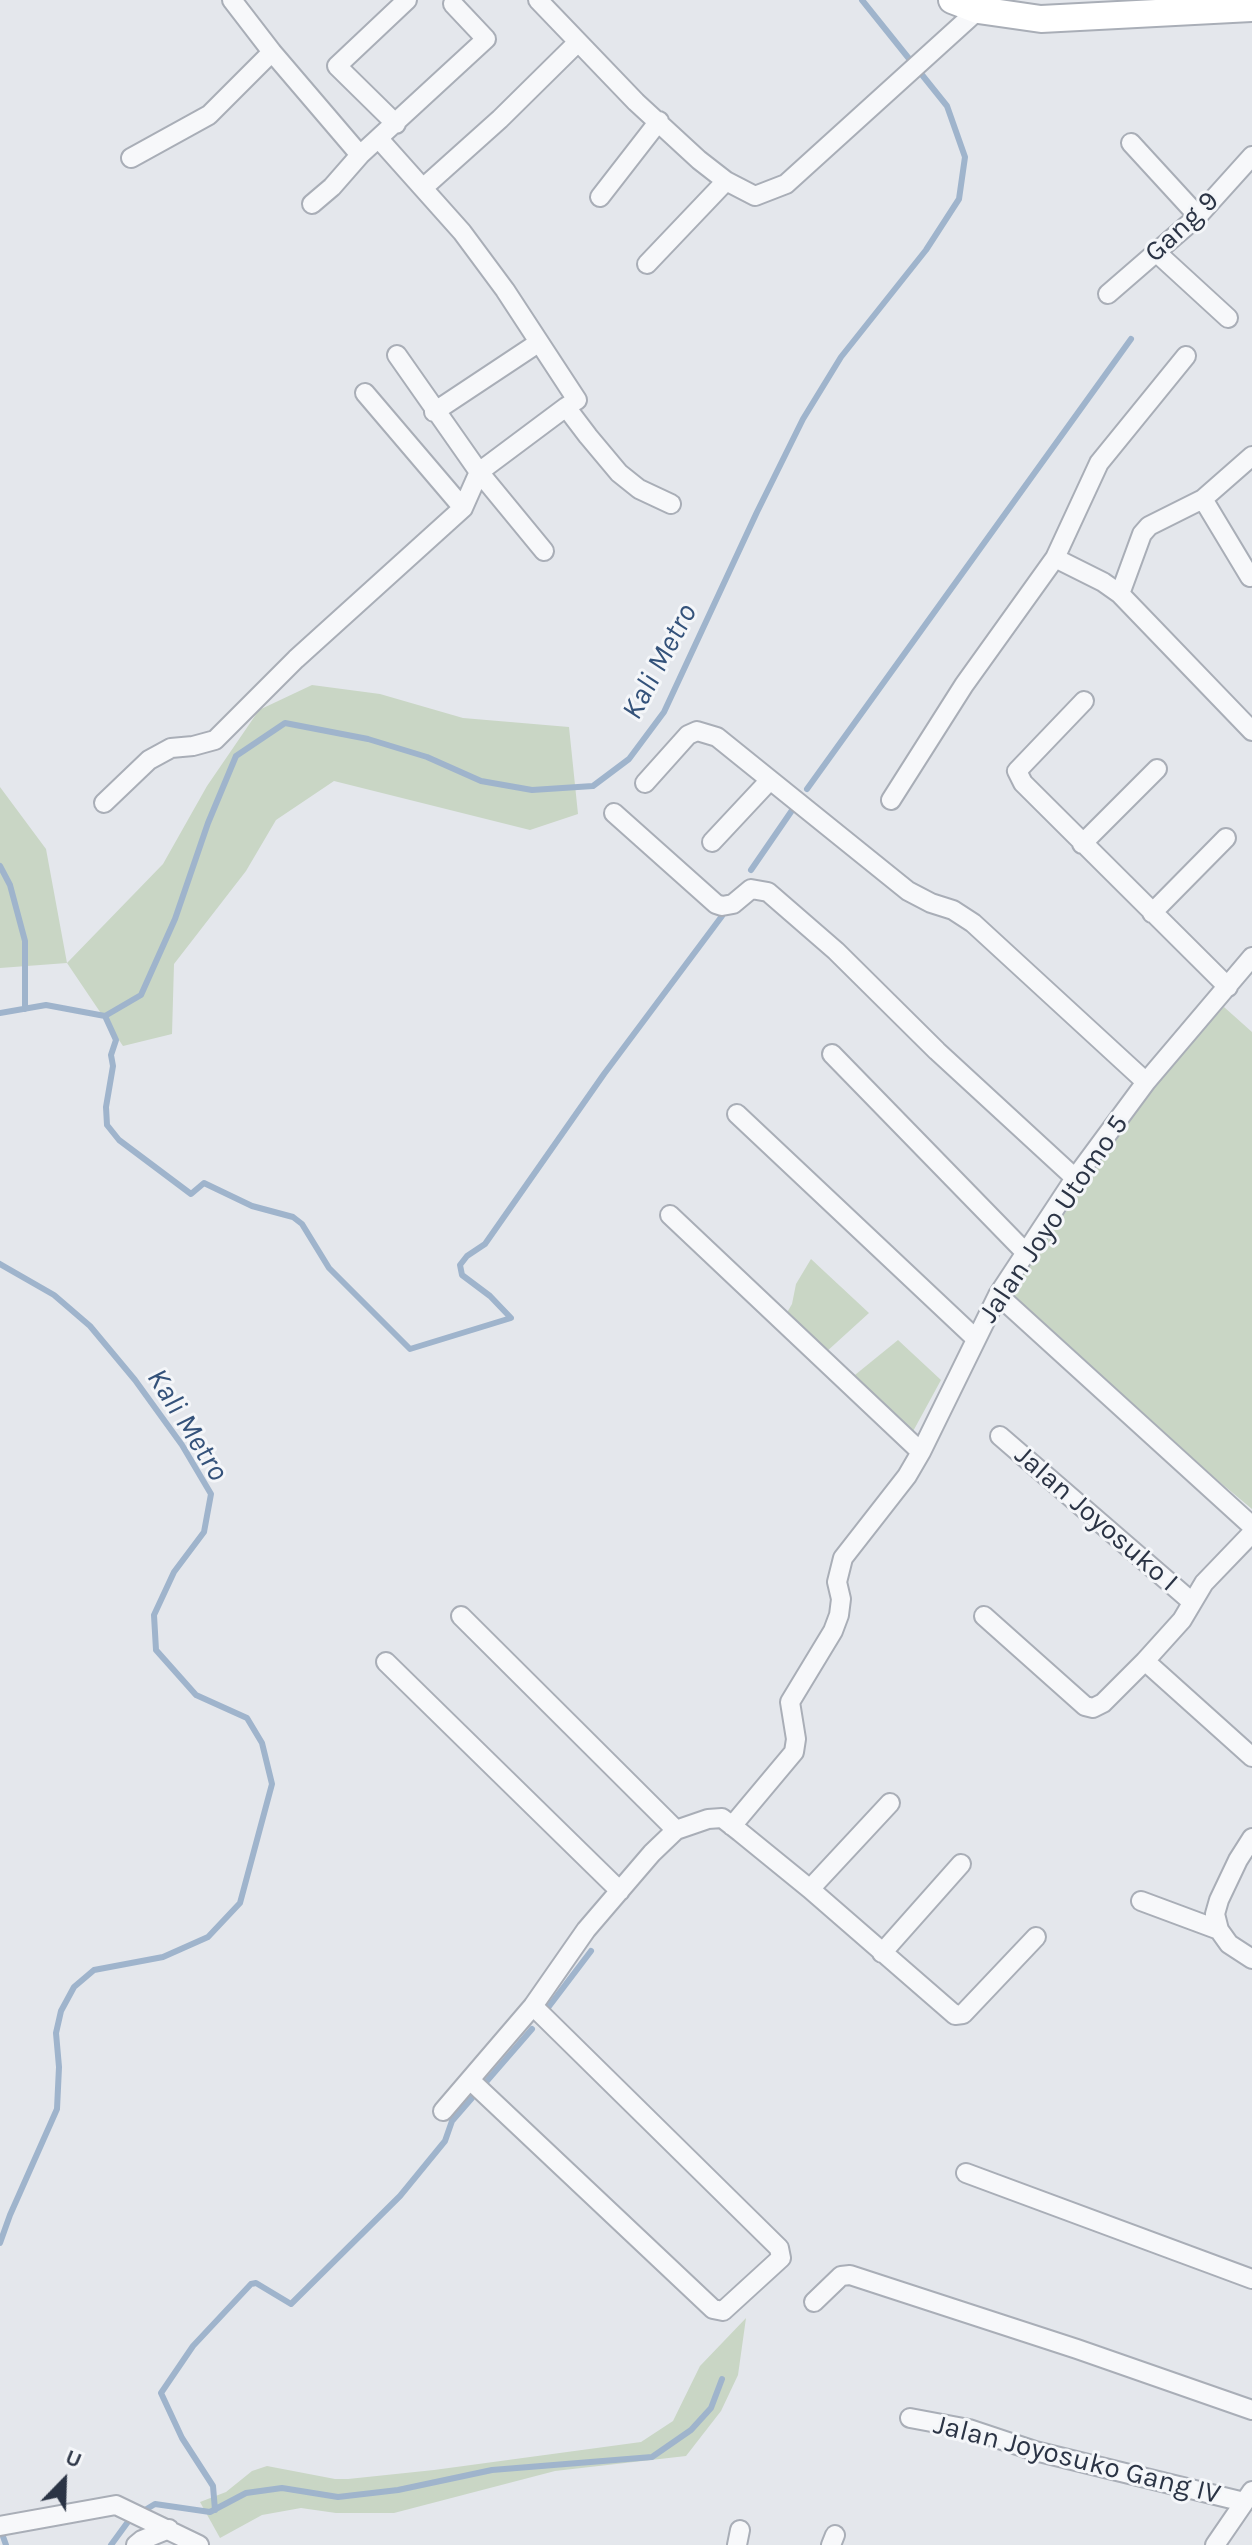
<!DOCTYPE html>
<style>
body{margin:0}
#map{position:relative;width:1252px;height:2545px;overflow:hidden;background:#e4e7ec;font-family:Karla,sans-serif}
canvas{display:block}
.north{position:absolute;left:24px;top:2441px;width:80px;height:80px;-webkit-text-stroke:6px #f4f6f9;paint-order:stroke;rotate:23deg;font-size:22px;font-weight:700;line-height:32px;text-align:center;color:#2b3445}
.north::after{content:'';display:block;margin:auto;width:28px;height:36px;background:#2b3445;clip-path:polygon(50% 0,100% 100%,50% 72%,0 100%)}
</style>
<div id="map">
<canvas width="1252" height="2545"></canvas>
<div class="north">U</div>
</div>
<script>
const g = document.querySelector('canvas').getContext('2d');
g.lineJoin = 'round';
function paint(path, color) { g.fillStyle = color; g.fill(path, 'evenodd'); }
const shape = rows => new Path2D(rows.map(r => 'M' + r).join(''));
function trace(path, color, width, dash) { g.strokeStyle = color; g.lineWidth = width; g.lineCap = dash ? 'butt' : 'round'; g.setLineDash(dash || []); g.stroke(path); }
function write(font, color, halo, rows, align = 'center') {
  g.font = font + ' Karla,sans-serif'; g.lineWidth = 6; g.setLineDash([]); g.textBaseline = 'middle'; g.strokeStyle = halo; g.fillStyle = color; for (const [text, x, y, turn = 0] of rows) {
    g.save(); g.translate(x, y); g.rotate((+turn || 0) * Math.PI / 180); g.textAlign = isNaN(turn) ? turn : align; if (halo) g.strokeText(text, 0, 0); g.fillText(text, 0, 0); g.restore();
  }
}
const green = shape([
 [312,685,380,694,463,718,569,727,578,814,530,830,334,781,276,820,246,871,174,964,172,1034,123,1046,67,963,0,968,0,787,46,849,67,963,163,864,207,786,259,710],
 [1224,1007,1252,1032,1252,1509,1180,1449,1011,1297,1011,1292,1137,1108,1182,1053],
 [811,1259,869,1313,825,1353,785,1316,792,1304,796,1284],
 [898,1340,941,1380,911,1435,850,1379],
 [746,2318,738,2375,721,2411,686,2456,555,2471,394,2513,336,2513,301,2508,262,2515,220,2538,200,2502,226,2492,252,2471,267,2466,335,2479,348,2479,434,2470,641,2442,673,2421,700,2366]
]);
const stream = shape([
 [807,789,1131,339],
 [0,866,10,885,25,941,25,1009],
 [751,870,795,806],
 [0,1013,46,1005,105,1016,141,995,175,919,208,823,236,756,285,723,368,739,427,757,481,781,532,790,593,786,629,759,664,712,757,512,803,419,841,357,926,250,959,199,965,157,947,106,862,0],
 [105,1016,116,1040,111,1055,113,1066,106,1107,107,1125,119,1140,191,1194,204,1183,252,1206,293,1217,302,1224,329,1268,410,1349,511,1318,490,1296,462,1275,460,1265,467,1256,485,1244,604,1074,722,916],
 [0,1264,54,1295,90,1326,135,1380,182,1445,211,1494,204,1532,174,1572,154,1615,156,1650,196,1695,247,1718,262,1743,272,1784,240,1903,208,1937,163,1957,94,1970,74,1987,61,2011,56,2033,59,2067,57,2109,10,2215,0,2243],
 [547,2009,591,1951],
 [486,2082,532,2029],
 [215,2510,213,2486,182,2438,161,2393,193,2346,251,2284,256,2283,291,2304,400,2196,445,2141,452,2121,472,2098],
 [0,2528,6,2545],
 [111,2545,130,2519,155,2504,210,2512,246,2493,282,2488,338,2497,398,2490,492,2470,652,2457,691,2430,711,2408,722,2379]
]);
const street = shape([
 [232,0,272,52,360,155],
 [538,0,636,102,699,160,726,181,755,196,786,184,978,10],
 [396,124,337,66,407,0],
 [379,139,462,232,505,290,577,400,566,407,588,436,619,473,639,489,671,504],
 [1131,143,1198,216],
 [131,158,209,115,272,52],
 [423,188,500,119,577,43],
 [600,197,659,121],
 [312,204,332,187,360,155,486,39,453,4],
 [1156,252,1228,318],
 [647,264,726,181],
 [1108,294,1198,216,1252,156],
 [397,355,479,472,544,551],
 [365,393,463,508],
 [434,412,538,343],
 [1203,499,1252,456],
 [1055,558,1103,582,1120,594,1252,731],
 [1120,594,1142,534,1149,526,1203,499,1250,577],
 [1084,701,1017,771,1023,783,1228,987],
 [645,783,688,735,697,731,717,737,908,891,931,903,953,910,973,923,1146,1082],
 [891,800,964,685,1055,558,1099,463,1186,356],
 [104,803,149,760,171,748,193,746,215,740,296,659,463,508,479,472,566,407],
 [614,813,716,904,722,906,733,904,751,889,768,892,836,951,937,1051,1075,1178],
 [712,842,770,780],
 [1082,844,1157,769],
 [1152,913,1226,838],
 [832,1054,1025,1252],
 [737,1114,975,1338],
 [670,1215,921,1452],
 [998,1295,1252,1526],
 [1000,1436,1192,1602],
 [461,1616,676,1830],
 [984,1616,1085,1706,1093,1708,1103,1703,1145,1661,1182,1620,1204,1583,1252,1533],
 [1145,1661,1252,1757],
 [386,1662,620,1891],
 [732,1826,794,1752,796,1739,790,1702,833,1631,839,1615,841,1599,837,1582,843,1558,907,1476,921,1452,998,1295,1075,1178,1146,1082,1252,957],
 [1252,1838,1238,1860,1219,1900,1215,1914,1219,1930,1229,1944,1252,1959],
 [810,1889,890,1803],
 [1141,1901,1219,1930],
 [882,1953,961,1864],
 [470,2080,713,2309,723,2311,781,2258,779,2248,533,2006],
 [443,2111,533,2006,586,1930,652,1853,676,1830,708,1819,722,1818,740,1832,810,1889,955,2015,963,2014,1036,1937],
 [966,2173,1252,2279],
 [814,2302,841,2276,850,2275,1077,2349,1252,2410],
 [910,2418,969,2429,1035,2451,1244,2502],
 [0,2526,116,2505,199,2545],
 [136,2545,142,2540,169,2529],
 [737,2545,740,2530],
 [831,2545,835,2535],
 [1215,2545,1252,2491]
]);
const secondary = shape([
 [952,0,978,10,1041,19,1252,8]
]);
const streetNames = [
 ["Gang 9",1182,227,-43],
 ["Jalan Joyo Utomo 5",1054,1219,-56],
 ["Jalan Joyosuko I",1096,1519,41],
 ["Jalan Joyosuko Gang IV",1077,2460,14]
];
const waterNames = [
 ["Kali Metro",660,662,-62],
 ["Kali Metro",187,1425,58]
];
paint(green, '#c9d6c5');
trace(stream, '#9fb4cc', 6);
trace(street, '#a9aeb7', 22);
trace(secondary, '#a9aeb7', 30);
trace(street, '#f7f8fa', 18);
trace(secondary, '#fff', 26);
write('28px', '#2b3445', '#f4f6f9', streetNames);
write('italic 30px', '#34527a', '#f4f6f9', waterNames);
</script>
